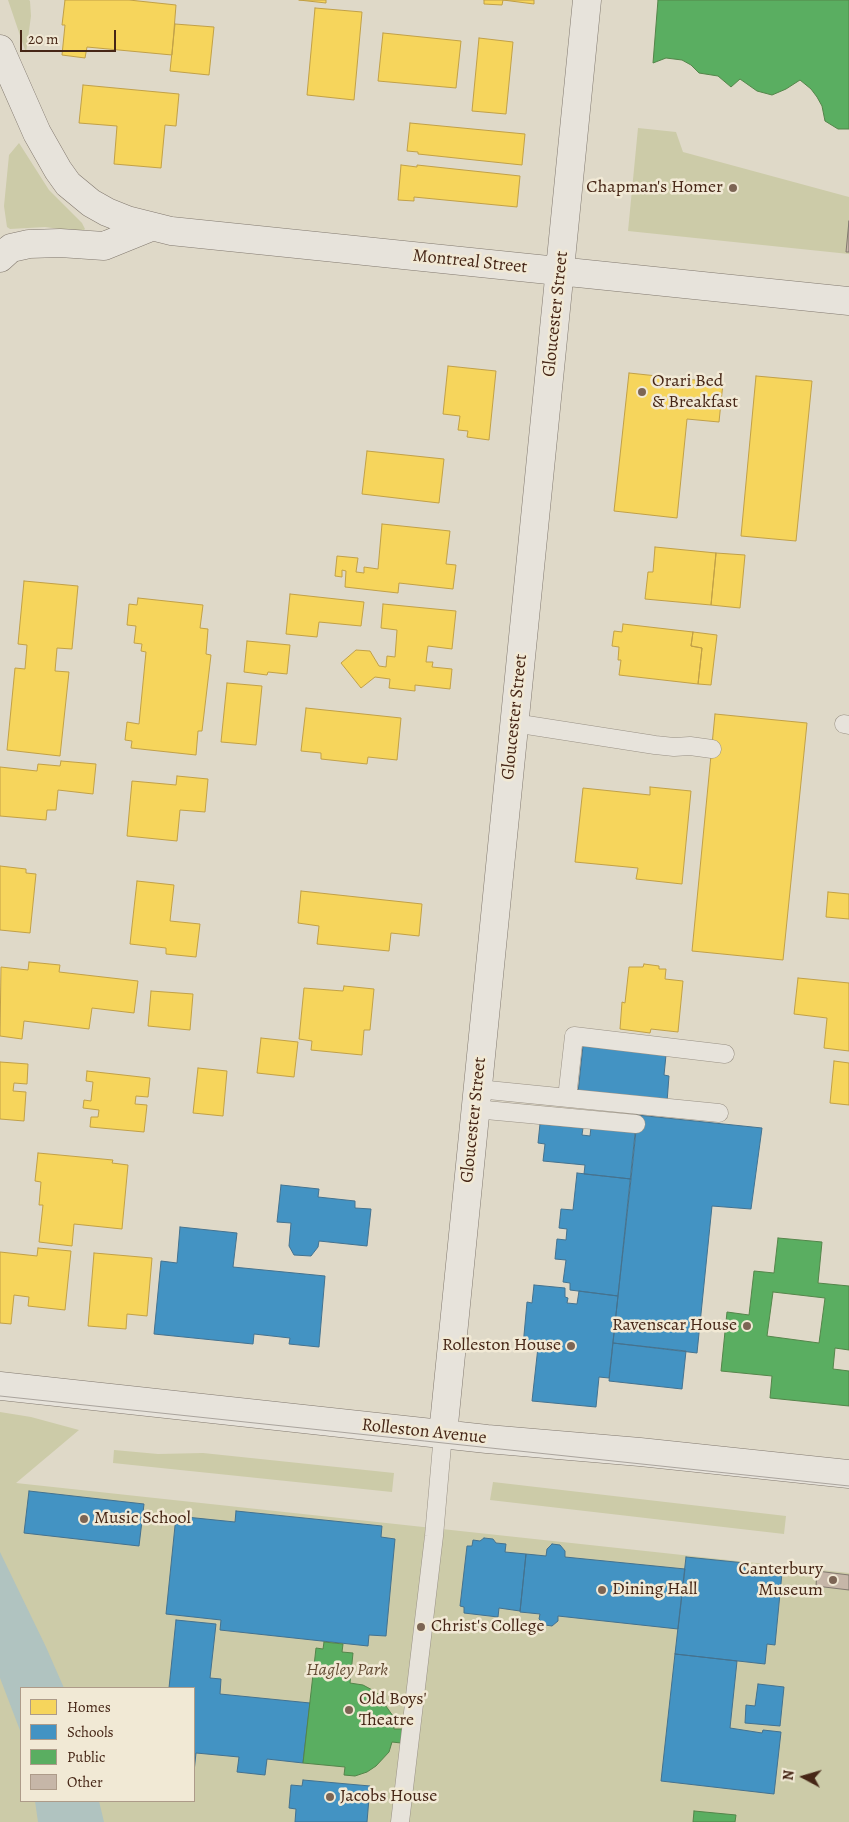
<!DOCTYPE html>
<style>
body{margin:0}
#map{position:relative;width:849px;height:1822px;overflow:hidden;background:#dfd9c8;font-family:Alegreya,serif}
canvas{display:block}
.legend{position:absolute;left:20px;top:1687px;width:175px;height:115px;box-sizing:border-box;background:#f1e9d5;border:1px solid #ad9b89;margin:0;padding:6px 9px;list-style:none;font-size:15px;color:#462616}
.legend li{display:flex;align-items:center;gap:10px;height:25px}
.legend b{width:25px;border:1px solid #ad9b89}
.north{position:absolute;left:779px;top:1752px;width:50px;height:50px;-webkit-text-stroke:4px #f1e9d5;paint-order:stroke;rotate:276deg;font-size:14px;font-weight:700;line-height:20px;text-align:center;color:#462616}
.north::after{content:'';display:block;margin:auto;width:18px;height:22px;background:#462616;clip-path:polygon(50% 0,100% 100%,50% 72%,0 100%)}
.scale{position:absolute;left:20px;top:30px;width:96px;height:22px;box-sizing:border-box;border:2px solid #462616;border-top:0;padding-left:6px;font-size:15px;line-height:18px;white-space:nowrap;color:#462616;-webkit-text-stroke:4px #f1e9d5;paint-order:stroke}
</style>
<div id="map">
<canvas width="849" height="1822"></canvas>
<ul class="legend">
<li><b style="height:14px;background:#f6d55c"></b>Homes</li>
<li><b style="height:14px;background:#4393c3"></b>Schools</li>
<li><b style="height:14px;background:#5aae61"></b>Public</li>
<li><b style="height:14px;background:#c6b6a8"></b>Other</li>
</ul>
<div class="north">N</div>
<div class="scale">20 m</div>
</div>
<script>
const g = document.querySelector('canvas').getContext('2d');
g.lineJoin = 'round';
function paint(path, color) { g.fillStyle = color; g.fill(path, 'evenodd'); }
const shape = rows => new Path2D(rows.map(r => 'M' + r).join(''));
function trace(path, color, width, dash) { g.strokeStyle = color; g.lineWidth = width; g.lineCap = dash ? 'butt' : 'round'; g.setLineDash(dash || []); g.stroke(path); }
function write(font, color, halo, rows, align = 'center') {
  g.font = font + ' Alegreya,serif'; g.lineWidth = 5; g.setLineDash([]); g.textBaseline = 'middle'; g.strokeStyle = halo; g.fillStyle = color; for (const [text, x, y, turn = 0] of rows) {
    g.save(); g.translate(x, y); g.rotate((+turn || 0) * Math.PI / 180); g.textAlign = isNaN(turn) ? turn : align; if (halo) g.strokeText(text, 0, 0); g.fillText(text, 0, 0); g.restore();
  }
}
const green = shape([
 [8,0,29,0,30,1,31,16,26,53],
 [638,128,676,132,683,152,849,197,849,254,628,231],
 [19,143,49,190,82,223,85,229,82,232,45,227,10,229,7,227,4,206,9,155],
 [0,1412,31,1417,79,1430,16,1483,849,1573,849,1822,0,1822],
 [21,1688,194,1688,194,1801,21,1801],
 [114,1450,158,1454,203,1453,394,1473,392,1492,113,1463],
 [493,1482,786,1516,784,1534,490,1500]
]);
const water = shape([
 [0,1552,46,1647,64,1688,21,1688,21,1733,0,1678],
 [35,1801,99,1801,104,1822,38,1822]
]);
const homes = shape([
 [65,0,129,0,176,5,172,55,87,47,85,58,62,55,65,25,62,25,65,0],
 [299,0,326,0,326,3,299,0],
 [484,0,534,0,534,4,503,0,502,5,484,4,484,0],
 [315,8,362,12,354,100,307,95,315,8],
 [175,24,214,27,209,75,170,71,175,24],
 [383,33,461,41,456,88,378,81,383,33],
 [479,38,513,42,506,114,472,111,479,38],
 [83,85,179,94,176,126,165,125,161,168,114,164,117,126,79,123,83,85],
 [410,123,525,134,522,165,418,154,418,152,407,151,410,123],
 [401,165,417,167,417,165,520,176,517,207,414,197,414,201,398,200,401,165],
 [448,366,496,371,489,440,467,437,468,431,458,430,460,416,443,414,448,366],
 [629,373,723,383,719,422,687,419,677,518,614,511,629,373],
 [756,376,812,381,796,541,741,536,756,376],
 [367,451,444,459,439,503,362,494,367,451],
 [382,524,450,531,446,564,456,565,453,589,399,583,398,593,345,587,346,571,342,570,342,577,335,576,337,556,358,558,356,572,364,573,364,567,378,569,382,524],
 [655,547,716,553,711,605,645,599,648,572,653,572,655,547],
 [716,553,745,555,740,608,711,605,716,553],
 [24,581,78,586,72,649,57,648,55,671,69,672,60,756,7,750,15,668,25,669,27,645,18,644,24,581],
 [290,594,364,602,361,626,319,622,317,637,286,634,290,594],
 [138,598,203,605,200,628,208,629,206,654,211,655,202,731,198,731,196,755,131,748,132,741,125,740,127,722,139,724,146,652,141,651,142,644,134,643,136,626,127,625,129,604,137,605,138,598],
 [383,604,456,611,452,649,428,646,426,662,433,662,432,667,452,669,450,689,415,685,415,691,389,688,390,679,375,677,361,688,341,663,356,650,370,651,379,666,386,667,387,656,395,657,397,630,381,628,383,604],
 [623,624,693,632,691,646,702,648,698,684,619,675,621,660,618,660,619,647,612,646,614,631,622,632,623,624],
 [693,632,717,635,711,685,698,684,702,648,691,646,693,632],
 [247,641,290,645,287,674,268,672,267,675,244,672,247,641],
 [227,683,262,686,256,745,221,742,227,683],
 [306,708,401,718,397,760,368,757,367,764,321,759,321,753,301,751,306,708],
 [715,714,807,723,783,960,692,951,715,714],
 [61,761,96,764,93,794,58,790,56,810,47,810,46,820,0,816,0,767,37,771,38,764,60,766,61,761],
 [177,776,208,779,205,812,180,810,177,841,127,836,132,781,176,785,177,776],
 [650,787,691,791,682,884,636,879,638,868,575,862,583,788,650,795,650,787],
 [0,866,26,869,26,873,36,874,30,933,0,930,0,866],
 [137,881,174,885,170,921,200,924,196,957,166,954,166,948,130,944,137,881],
 [301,891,422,904,419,936,391,933,389,951,317,944,319,926,298,923,301,891],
 [828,892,849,894,849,919,826,917,828,892],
 [29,962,60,965,59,972,138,981,134,1013,92,1008,89,1029,24,1021,22,1039,0,1036,1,967,28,970,29,962],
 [644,964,659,966,659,969,666,969,665,979,683,981,678,1032,651,1029,650,1033,620,1029,622,1002,625,1003,629,967,643,967,644,964],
 [798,978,849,983,849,1051,824,1048,827,1018,794,1014,798,978],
 [344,986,374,989,370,1030,364,1030,362,1055,311,1050,312,1041,299,1039,304,988,343,991,344,986],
 [151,991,193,994,190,1030,148,1026,151,991],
 [261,1038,298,1042,294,1077,257,1073,261,1038],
 [834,1061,849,1063,849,1105,830,1103,834,1061],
 [0,1062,28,1064,27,1084,14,1083,13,1091,26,1092,24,1121,0,1119,0,1062],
 [198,1068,227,1071,223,1116,193,1113,198,1068],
 [87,1071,150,1078,148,1097,136,1096,135,1104,147,1105,144,1132,90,1127,91,1117,98,1117,99,1110,83,1108,84,1100,91,1101,93,1082,86,1081,87,1071],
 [38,1153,113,1160,112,1163,128,1165,122,1229,74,1224,72,1246,39,1242,43,1205,39,1205,41,1182,35,1181,38,1153],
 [38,1248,71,1251,65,1310,28,1306,29,1297,14,1295,11,1324,0,1323,0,1252,37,1256,38,1248],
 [94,1253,152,1258,147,1316,127,1314,126,1329,88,1326,94,1253]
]);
const schools = shape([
 [583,1046,666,1055,664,1075,669,1076,667,1102,578,1093,583,1046],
 [637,1115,762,1128,751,1209,712,1206,697,1353,613,1343,637,1115],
 [540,1124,583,1128,582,1135,590,1136,591,1127,636,1131,631,1179,584,1174,585,1165,543,1161,545,1144,538,1143,540,1124],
 [577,1173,631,1179,618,1296,570,1290,570,1283,563,1282,566,1260,555,1259,557,1239,566,1240,567,1229,559,1228,561,1209,573,1210,577,1173],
 [281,1185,319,1189,318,1197,355,1201,355,1208,371,1209,367,1246,319,1241,318,1247,311,1256,294,1255,289,1246,291,1223,277,1222,281,1185],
 [180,1227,237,1233,233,1267,325,1276,319,1347,289,1344,290,1338,254,1334,253,1344,154,1334,161,1261,177,1263,180,1227],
 [534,1285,565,1288,565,1297,568,1298,567,1303,577,1304,579,1291,618,1296,609,1378,599,1377,596,1407,532,1401,538,1347,523,1346,527,1302,532,1303,534,1285],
 [613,1343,686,1351,682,1389,609,1381,613,1343],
 [29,1491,144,1504,139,1546,24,1533,29,1491],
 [236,1511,382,1526,381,1537,395,1539,386,1636,369,1635,368,1646,220,1630,221,1620,166,1614,176,1516,235,1522,236,1511],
 [484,1538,493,1539,496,1543,506,1544,505,1552,526,1554,520,1611,499,1608,498,1617,464,1613,464,1607,460,1606,467,1546,472,1546,473,1540,480,1541,484,1538],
 [552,1544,560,1545,565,1551,565,1557,685,1569,678,1629,558,1616,558,1621,552,1626,545,1625,539,1619,540,1614,520,1612,526,1554,546,1556,547,1549,552,1544],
 [686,1557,745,1563,745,1569,782,1573,775,1645,767,1644,765,1664,675,1654,686,1557],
 [176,1620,216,1624,210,1678,221,1679,220,1694,310,1703,303,1763,267,1759,265,1775,237,1772,239,1757,196,1753,194,1772,194,1688,169,1688,176,1620],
 [675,1654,737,1661,730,1728,762,1733,763,1730,781,1732,774,1794,661,1781,675,1654],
 [758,1684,784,1687,780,1726,745,1723,746,1705,755,1706,758,1684],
 [303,1780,370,1786,367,1822,295,1822,296,1809,289,1808,291,1785,302,1786,303,1780]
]);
const public = shape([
 [658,0,849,0,849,129,838,129,825,121,822,106,817,97,811,89,800,80,786,89,772,95,757,91,740,79,731,87,718,76,699,73,691,65,682,60,666,58,653,63,658,0],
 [778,1238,822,1242,818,1283,849,1286,849,1350,835,1348,833,1369,849,1371,849,1406,770,1398,772,1376,721,1371,727,1312,749,1315,754,1271,774,1273,778,1238],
 [773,1292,825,1298,819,1343,767,1336,773,1292],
 [324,1642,343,1644,342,1652,353,1653,350,1683,363,1685,376,1692,393,1716,394,1729,402,1729,401,1743,392,1742,389,1752,376,1766,367,1772,355,1776,344,1775,345,1767,303,1763,316,1648,323,1649,324,1642],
 [694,1811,736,1815,735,1822,693,1822,694,1811]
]);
const building = shape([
 [849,221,849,252,846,252,849,221],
 [817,1571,849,1575,849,1590,816,1586,817,1571]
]);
const lane = shape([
 [514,723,655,745,674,747,690,746,712,749],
 [844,724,849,725],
 [478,1089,719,1113],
 [567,1098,574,1036,725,1054],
 [475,1109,636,1124],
 [400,1822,434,1536,443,1434]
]);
const secondary = shape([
 [0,49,37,133,58,170,68,184,91,203,107,212,127,220,171,231,849,301],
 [0,258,11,248,29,244,60,243,104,246,151,227],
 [0,1386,487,1439,640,1452,849,1474],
 [443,1434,587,0]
]);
const tram = shape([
 [0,1396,849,1486]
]);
const markers = [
 [733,188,5,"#7c6554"],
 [642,392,5,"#7c6554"],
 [747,1326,5,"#7c6554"],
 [571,1346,5,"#7c6554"],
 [84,1519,5,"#7c6554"],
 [833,1580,5,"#7c6554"],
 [602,1590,5,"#7c6554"],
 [421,1627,5,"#7c6554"],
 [349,1710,5,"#7c6554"],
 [330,1797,5,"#7c6554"]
];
const poiNames = [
 ["Chapman's Homer",723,188,"right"],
 ["Orari Bed",652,382],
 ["& Breakfast",652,403],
 ["Ravenscar House",737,1326,"right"],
 ["Rolleston House",561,1346,"right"],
 ["Music School",94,1519],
 ["Canterbury",823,1570,"right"],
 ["Museum",823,1591,"right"],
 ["Dining Hall",612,1590],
 ["Christ's College",431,1627],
 ["Old Boys'",359,1700],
 ["Theatre",359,1721],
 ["Jacobs House",340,1797]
];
const streetNames = [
 ["Montreal Street",470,262,6],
 ["Gloucester Street",556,314,-84],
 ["Gloucester Street",515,717,-84],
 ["Gloucester Street",474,1120,-84],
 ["Rolleston Avenue",424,1432,6]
];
const parkNames = [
 ["Hagley Park",347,1671]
];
paint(green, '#cccba8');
paint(water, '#b0c3c0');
paint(homes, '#f6d55c');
trace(homes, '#c1a047', 1);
paint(schools, '#4393c3');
trace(schools, '#44728f', 1);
paint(public, '#5aae61');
trace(public, '#54854a', 1);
paint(building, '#c6b6a8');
trace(building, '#82796f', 1);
trace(lane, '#999185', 19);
trace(secondary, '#82796f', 29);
trace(lane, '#e7e3db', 18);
trace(secondary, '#e7e3db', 28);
trace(tram, '#aaa49d', 1);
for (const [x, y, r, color] of markers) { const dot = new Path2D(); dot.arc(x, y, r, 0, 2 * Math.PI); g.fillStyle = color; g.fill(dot); trace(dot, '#f1e9d5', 2); }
write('18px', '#462616', '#f1e9d5', poiNames, 'left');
write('18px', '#462616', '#f1e9d5', streetNames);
write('italic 18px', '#644c34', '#f1e9d5', parkNames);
</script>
